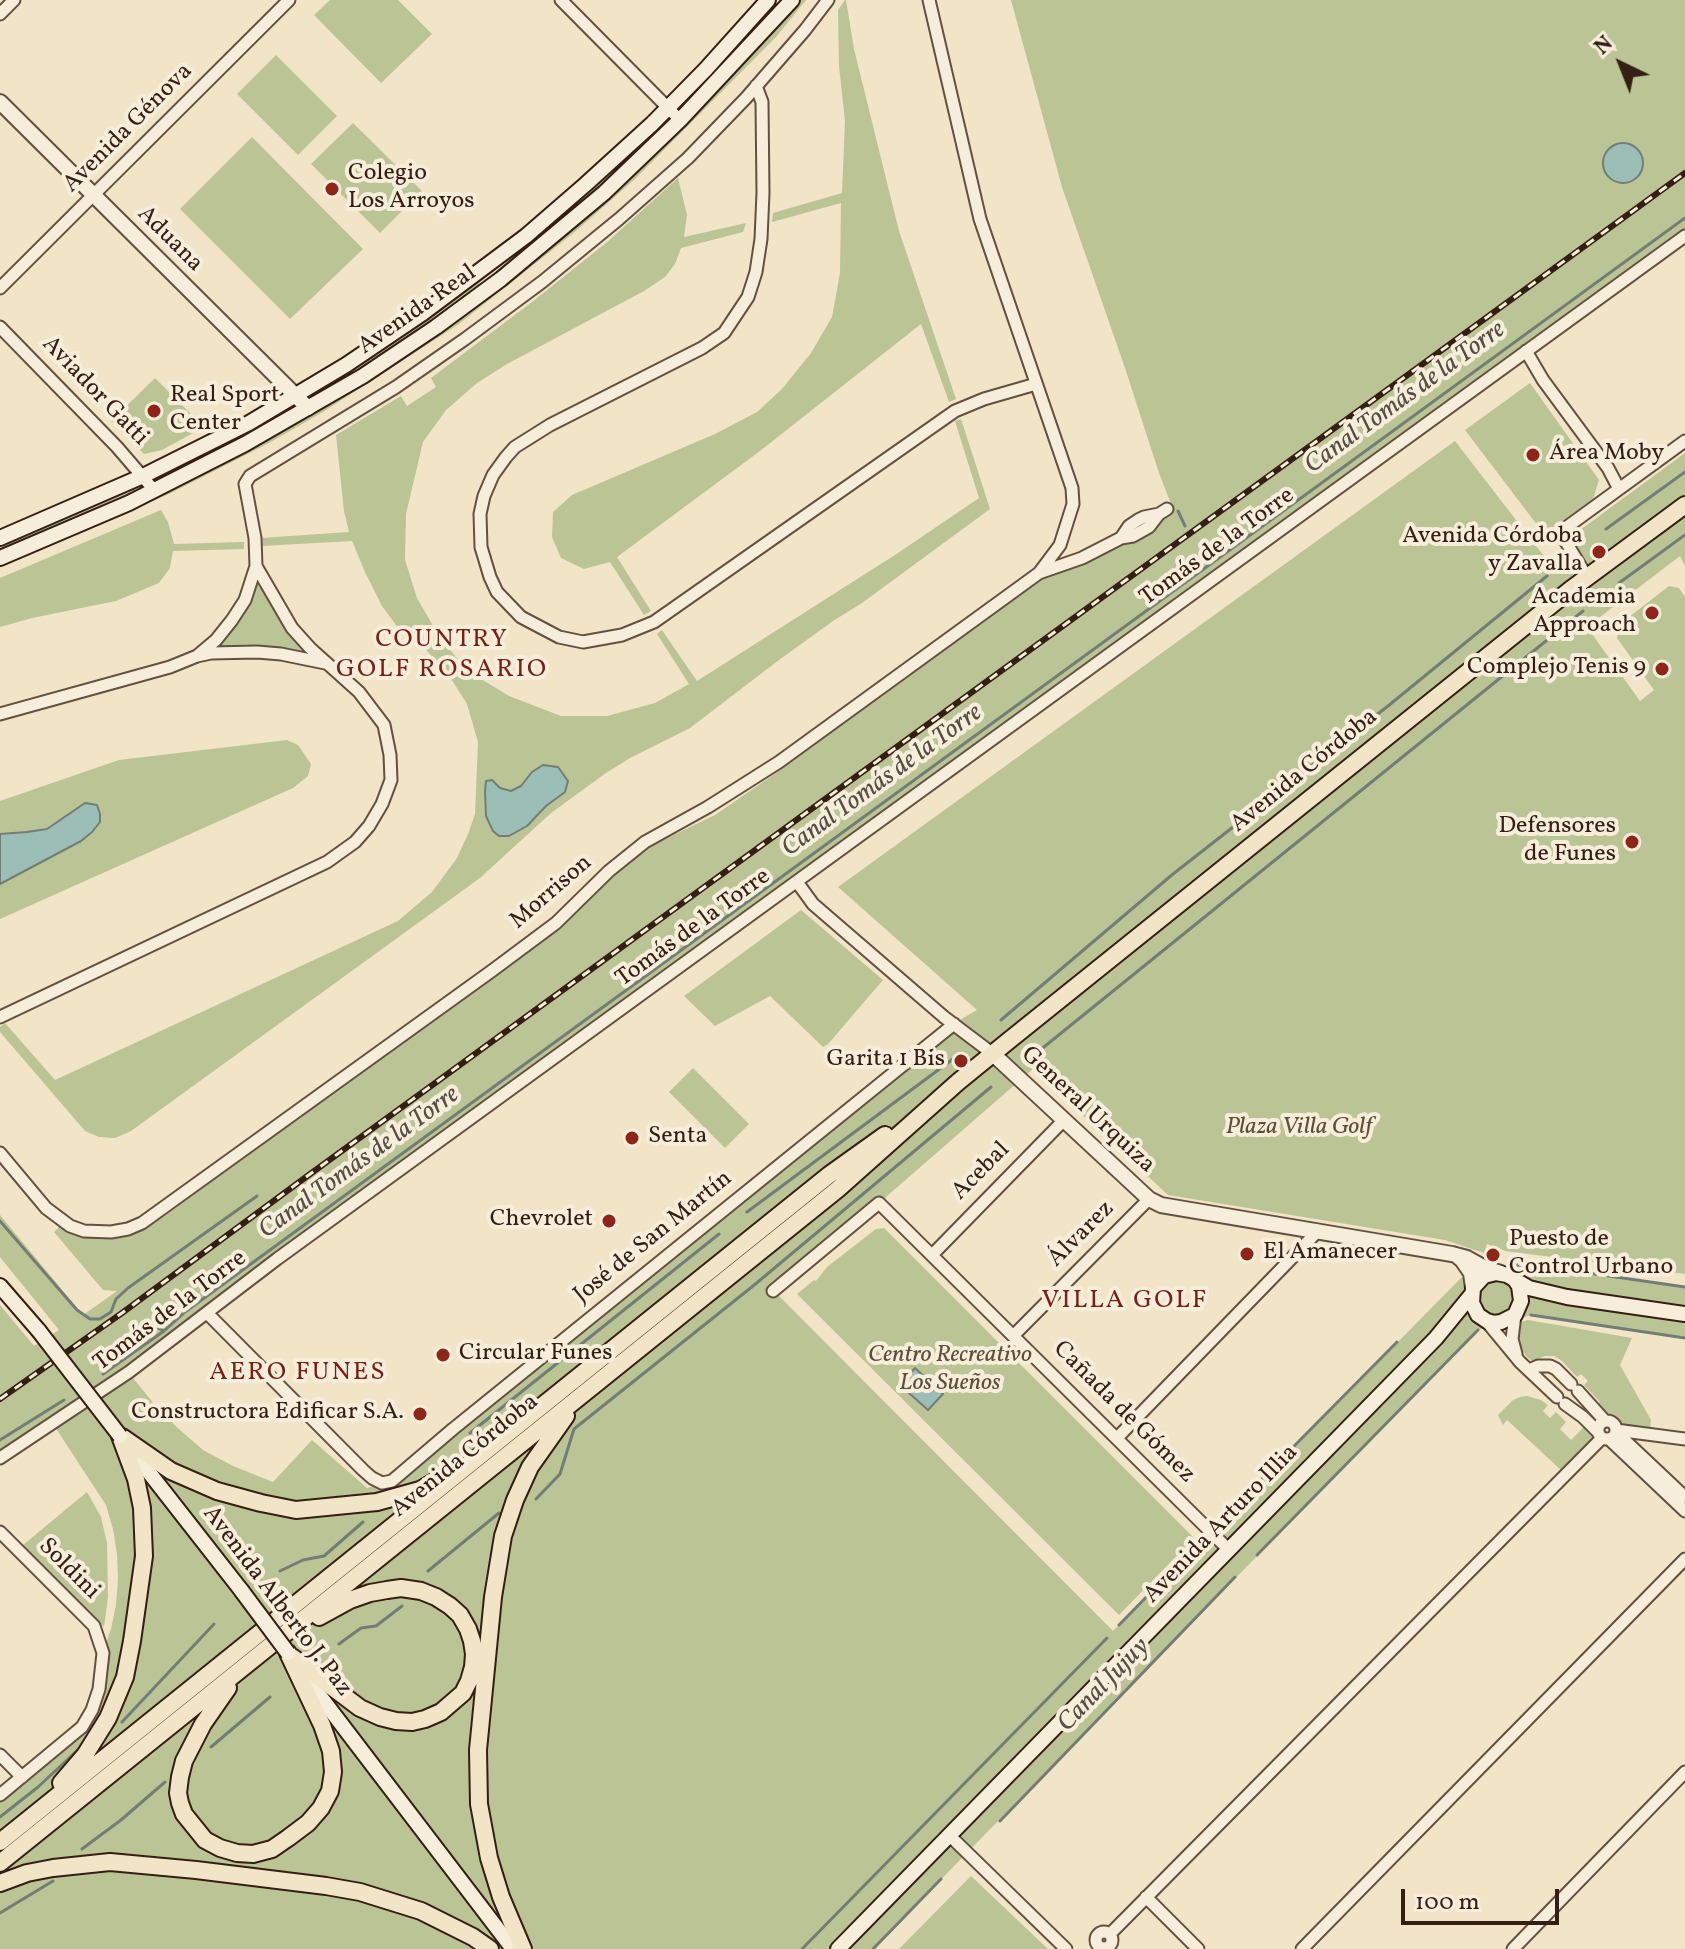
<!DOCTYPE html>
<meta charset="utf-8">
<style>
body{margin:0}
#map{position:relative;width:1685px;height:1949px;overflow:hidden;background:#f1e4c7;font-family:Vollkorn,serif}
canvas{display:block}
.north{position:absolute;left:1581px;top:24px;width:80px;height:80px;-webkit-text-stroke:6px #f6eddb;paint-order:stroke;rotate:317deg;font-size:22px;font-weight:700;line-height:32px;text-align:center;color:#351e13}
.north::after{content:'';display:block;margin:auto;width:28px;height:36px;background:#351e13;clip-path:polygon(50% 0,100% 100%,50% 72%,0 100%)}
.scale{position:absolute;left:1401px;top:1889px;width:158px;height:36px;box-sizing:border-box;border:4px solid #351e13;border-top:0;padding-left:10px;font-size:24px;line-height:28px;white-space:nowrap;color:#351e13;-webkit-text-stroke:6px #f6eddb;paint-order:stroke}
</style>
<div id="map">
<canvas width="1685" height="1949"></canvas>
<div class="north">N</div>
<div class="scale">100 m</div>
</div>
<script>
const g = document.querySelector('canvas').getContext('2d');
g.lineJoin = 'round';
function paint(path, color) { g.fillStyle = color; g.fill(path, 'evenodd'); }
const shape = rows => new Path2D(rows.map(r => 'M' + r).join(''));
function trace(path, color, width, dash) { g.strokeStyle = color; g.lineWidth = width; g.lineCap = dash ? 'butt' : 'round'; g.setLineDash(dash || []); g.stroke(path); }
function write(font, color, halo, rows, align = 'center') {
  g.font = font + ' Vollkorn,serif'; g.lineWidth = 8; g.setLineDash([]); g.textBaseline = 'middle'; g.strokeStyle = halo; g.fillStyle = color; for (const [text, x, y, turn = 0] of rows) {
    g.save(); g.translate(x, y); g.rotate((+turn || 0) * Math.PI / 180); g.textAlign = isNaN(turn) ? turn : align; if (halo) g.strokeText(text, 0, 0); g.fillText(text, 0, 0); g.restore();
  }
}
const green = shape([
 [330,0,398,0,432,34,381,83,314,15],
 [792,0,806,0,776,37,635,179,576,231,459,324,323,412,269,443,171,493,0,567,0,558,129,503,363,376,549,240],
 [845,0,846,0,854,49,899,231,956,399,949,402,921,324,760,451,617,557,651,611,644,615,610,562,584,569,561,558,552,537,553,512,572,495,715,434,757,412,782,389,811,353,832,317,840,273,841,203,772,222,773,213,842,193,845,121,839,66,838,10],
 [1011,0,1685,0,1685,236,129,1373,159,1410,180,1430,203,1450,233,1466,273,1482,312,1440,367,1488,382,1483,953,1024,977,1010,838,887,1455,441,1550,564,1576,533,1685,453,1685,566,1680,556,1587,627,1640,701,1654,690,1617,638,1620,624,1669,586,1679,588,1685,597,1685,1274,1505,1251,1487,1244,1484,1253,1445,1240,1168,1195,1033,1069,879,1203,774,1291,1113,1631,1461,1278,1513,1265,1533,1265,1685,1287,1685,1338,1532,1315,1478,1330,873,1949,0,1949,0,1795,82,1727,92,1710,103,1653,111,1629,116,1605,118,1579,117,1554,113,1529,106,1505,53,1424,0,1458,0,1305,34,1346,59,1330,0,1257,0,1215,83,1315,117,1291,103,1290,54,1232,60,1226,78,1235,96,1238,114,1237,136,1232,163,1217,541,942,637,855,659,842,715,815,776,773,1044,575,1173,509,1159,473,1125,368,1062,187],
 [276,55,337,116,298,155,237,94],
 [667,117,670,121,670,124,544,238,540,235,479,283,482,288,412,338,316,397,313,392,577,197,580,202,636,151,633,146],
 [353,123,422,191,380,233,311,164],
 [252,137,363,249,290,319,180,209],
 [678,178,687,215,684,237,746,223,743,232,681,248,675,264,665,277,644,291,507,364,477,383,446,410,423,442,406,514,405,560,417,598,440,638,468,671,509,696,561,716,607,716,655,703,689,684,657,634,662,630,697,681,898,553,979,498,955,421,961,419,990,509,862,603,833,621,779,660,690,728,630,758,606,773,551,813,480,878,131,1131,115,1138,99,1137,85,1131,0,1032,0,1027,5,1023,55,1080,398,921,432,892,457,858,468,834,475,814,478,742,467,704,448,674,419,642,396,625,382,606,365,572,352,541,262,546,261,538,349,532,344,511,336,435,401,396,407,406,436,387,431,378,532,302,606,243],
 [526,779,565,792,546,806,537,815,493,831,486,816,485,791,486,782,492,780,500,788,511,791,521,786],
 [155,378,204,427,162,450,144,454,111,421],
 [1530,383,1599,480,1593,499,1544,534,1465,430],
 [133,486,135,490,134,494,0,552,0,543],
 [161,510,168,522,174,544,244,542,244,549,173,551,170,568,159,583,116,601,32,618,0,627,0,578],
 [255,584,261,585,274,610,291,634,306,652,306,654,257,647,220,648,219,642],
 [287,740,298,745,311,764,308,776,293,788,0,919,0,884,81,841,74,810,65,818,47,829,27,832,0,834,0,801,119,760],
 [801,910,883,980,828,1044,823,1047,770,996,715,1026,684,996],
 [693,1068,749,1124,725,1148,669,1092],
 [884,1228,1194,1538,1119,1615,797,1294,814,1280,816,1281,827,1267,876,1229],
 [1528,1320,1632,1338,1620,1365,1651,1420,1650,1430,1624,1427,1612,1416,1603,1414,1600,1411,1599,1401,1584,1385,1588,1381,1581,1374,1577,1377,1561,1360,1554,1356,1545,1356,1532,1361,1527,1357,1517,1343,1518,1326,1521,1322],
 [1527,1396,1541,1400,1548,1405,1543,1411,1550,1418,1556,1412,1566,1422,1560,1429,1571,1440,1585,1426,1587,1427,1593,1434,1593,1439,1562,1471,1507,1420,1503,1425,1498,1415,1513,1400,1520,1397],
 [87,1492,101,1517,107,1543,108,1597,104,1627,23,1545],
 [971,1876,1048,1949,899,1949]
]);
const water = shape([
 '1603 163a20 20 0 1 1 40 0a20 20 0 1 1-40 0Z',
 [543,765,558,767,568,781,565,792,546,806,527,826,509,836,499,836,493,831,486,816,485,791,486,781,492,780,500,788,511,791,521,786,532,772,543,765],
 [85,803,97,805,100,814,100,822,92,832,81,841,0,884,0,834,27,832,47,829,85,803],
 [915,1368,943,1394,928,1410,900,1385,915,1368]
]);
const stream = shape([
 [1178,511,1185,526],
 [1606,529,1685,472],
 [1619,583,1685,535],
 [1001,1020,1173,874,1388,706,1547,576],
 [1034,1055,1583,611],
 [747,1212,961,1053],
 [0,1221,77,1310,90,1319,100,1319,111,1312,116,1299,128,1288,257,1196],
 [1513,1265,1533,1265,1685,1287],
 [1531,1315,1685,1338],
 [144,1321,164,1331],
 [103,1374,164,1331,185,1312,1685,218],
 [470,1433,719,1234],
 [0,1440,64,1400],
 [536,1499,560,1474,574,1429,753,1286,991,1087],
 [1216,1525,1397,1342],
 [1257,1555,1478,1330],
 [280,1571,303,1560,324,1556,363,1522],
 [428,1571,499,1513],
 [1119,1625,1206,1536],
 [339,1644,361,1628,376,1626,402,1606],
 [122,1722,214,1624],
 [211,1747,270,1697],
 [0,1817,38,1787,82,1746],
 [1000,1821,1235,1577],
 [82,1849,121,1820,165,1782],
 [0,1913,53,1881],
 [802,1949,1107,1638],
 [873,1949,941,1879]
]);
const minor = shape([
 [561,0,680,120],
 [0,14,14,0],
 [756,86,762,102,763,193,761,239,756,272,748,297,724,333,702,348,550,425,515,447,506,457,493,475,484,496,480,514,481,547,490,577,497,592,521,617,559,637,583,642,622,635,654,622,955,411,984,399,1036,384],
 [0,288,289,0],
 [0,327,117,447,154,490],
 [1526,351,1543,380,1608,468,1619,489],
 [1121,538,1129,526,1138,520,1144,517,1159,514],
 [1039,573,1082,558,1121,538,1133,536,1149,527,1159,514,1167,509],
 [1587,577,1560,532,1685,441],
 [197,656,216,640,232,620,245,600,256,566,255,538,245,484,250,476,396,387,465,339,542,282,619,219,688,158,746,98,805,30,828,0],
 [0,714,170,667,197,656,211,653,257,652,281,654,325,663],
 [797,882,813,904,944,1017,993,1054],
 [0,1017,327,862,355,842,369,826,382,804,391,780,390,755,384,725,359,692,310,648,292,628,256,566],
 [0,1153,46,1208,70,1226,84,1231,111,1232,128,1229,142,1223,493,970,556,923,609,871,645,842,708,807,779,762,1039,573,1060,545,1073,504,1072,488,980,219,929,0],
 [932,1255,1064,1120],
 [773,1291,879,1203,1229,1550],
 [207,1313,363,1470,372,1478,382,1483,392,1481,453,1429,954,1024],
 [1515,1315,1512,1339,1516,1354],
 [1487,1322,1520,1362,1557,1397],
 [1013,1336,1149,1199],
 [1529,1370,1538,1366,1550,1366,1556,1369,1571,1384],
 [1578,1391,1605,1421],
 [1565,1404,1583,1417,1598,1432],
 '1598 1430a9 9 0 1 1 18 0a9 9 0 1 1-18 0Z',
 [1616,1430,1685,1439],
 [1616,1432,1685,1497],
 [1117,1438,1317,1232],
 [1609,1439,1685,1511],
 [0,1458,129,1372,277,1259,1685,236],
 [0,1532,94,1626,103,1653,99,1689,92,1710,82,1727,0,1795],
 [0,1755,22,1777],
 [949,1835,1066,1949],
 [1146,1897,1198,1949],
 '1096 1940a8 8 0 1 1 16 0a8 8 0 1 1-16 0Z',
 [1110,1934,1602,1438],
 [1302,1949,1685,1559],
 [1513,1949,1685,1772]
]);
const tertiary = shape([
 [0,102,308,408],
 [993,1054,1149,1199,1161,1205,1452,1254,1467,1258,1485,1268,1501,1273],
 [1456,1255,1462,1260,1471,1273,1473,1288]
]);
const secondary = shape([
 [0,538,143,476,249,423,346,365,423,313,526,236,586,184,652,124,706,69,768,0],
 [0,558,129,503,245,444,363,376,436,327,501,279,604,193,680,120,792,0],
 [1515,1280,1519,1286,1521,1301,1515,1315,1501,1322,1494,1323,1487,1321,1478,1315,1472,1303,1473,1288,1484,1276,1496,1273,1507,1275,1529,1288,1567,1297,1685,1314],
 [0,1286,39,1331],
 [126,1443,241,1590],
 [300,1670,513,1949],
 [838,1949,1436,1338,1472,1294]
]);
const primary = shape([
 [122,1437,171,1471,217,1491,261,1503,296,1510,377,1502,420,1490,437,1480],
 [292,1657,360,1708,380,1717,396,1721,412,1722,425,1719,441,1712,463,1693,469,1681,473,1667,474,1654,472,1641,468,1629,460,1615,450,1606,436,1597,421,1591,401,1588,387,1590,370,1593,350,1600,319,1617],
 [228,1688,203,1724,184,1761,180,1777,178,1793,180,1803,184,1814,205,1840,220,1848,237,1853,253,1854,272,1849,288,1838,308,1823,321,1808,330,1791,333,1772,331,1751,322,1725,288,1653],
 [61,1783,85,1755,108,1718,125,1677,132,1641,144,1556,142,1508,136,1479,120,1436],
 [0,1842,829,1175,885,1135],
 [0,1863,838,1189,958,1082,1012,1038,1570,590,1685,505],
 [0,1883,27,1873,53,1868,110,1862,196,1870,326,1886,360,1892,421,1911,473,1937,490,1949],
 [523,1949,501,1897,489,1858,479,1804,478,1750,493,1597,503,1536,515,1500,530,1467,566,1416]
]);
const rail = shape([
 [0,1399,122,1313,306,1177,1685,173]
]);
const secondaryBridge = shape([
 [39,1331,120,1436],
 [241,1590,288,1653]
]);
const markers = [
 [332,189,8,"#8f2418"],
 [154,411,8,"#8f2418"],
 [1533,455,8,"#8f2418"],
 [1599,552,8,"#8f2418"],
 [1652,613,8,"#8f2418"],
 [1662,669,8,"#8f2418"],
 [1632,842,8,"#8f2418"],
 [961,1061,8,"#8f2418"],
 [632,1138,8,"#8f2418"],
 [609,1221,8,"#8f2418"],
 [1247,1254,8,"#8f2418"],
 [1493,1255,8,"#8f2418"],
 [443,1355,8,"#8f2418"],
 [420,1414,8,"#8f2418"]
];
const streetNames = [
 ["Avenida Génova",129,129,-45],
 ["Aduana",169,240,45],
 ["Avenida Real",418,311,-35],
 ["Aviador Gatti",94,392,46],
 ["Tomás de la Torre",1218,548,-36],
 ["Avenida Córdoba",1305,772,-39],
 ["Morrison",552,893,-41],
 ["Tomás de la Torre",694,929,-36],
 ["General Urquiza",1087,1111,43],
 ["Acebal",982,1172,-45],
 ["Álvarez",1082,1235,-45],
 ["José de San Martín",654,1238,-39],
 ["Tomás de la Torre",171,1312,-37],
 ["Cañada de Gómez",1123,1413,45],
 ["Avenida Córdoba",466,1457,-39],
 ["Avenida Arturo Illia",1222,1525,-46],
 ["Soldini",68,1570,45],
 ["Avenida Alberto J. Paz",276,1602,53]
];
const poiNames = [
 ["Colegio",348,175],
 ["Los Arroyos",348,203],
 ["Real Sport",170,397],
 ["Center",170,425],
 ["Área Moby",1549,455],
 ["Avenida Córdoba",1583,538,"right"],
 ["y Zavalla",1583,566,"right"],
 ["Academia",1636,599,"right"],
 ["Approach",1636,627,"right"],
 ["Complejo Tenis 9",1646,669,"right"],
 ["Defensores",1616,828,"right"],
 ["de Funes",1616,856,"right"],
 ["Garita 1 Bis",945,1061,"right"],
 ["Senta",648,1138],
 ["Chevrolet",593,1221,"right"],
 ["Puesto de",1509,1241],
 ["Control Urbano",1509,1269],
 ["El Amanecer",1263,1254],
 ["Circular Funes",459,1355],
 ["Constructora Edificar S.A.",404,1414,"right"]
];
const parkNames = [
 ["Plaza Villa Golf",1299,1129],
 ["Centro Recreativo",950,1357],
 ["Los Sueños",950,1385]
];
const waterNames = [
 ["Canal Tomás de la Torre",1406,399,-36],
 ["Canal Tomás de la Torre",883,782,-36],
 ["Canal Tomás de la Torre",360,1164,-36],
 ["Canal Jujuy",1105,1686,-46]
];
const neighbourhoodNames = [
 ["COUNTRY",442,641],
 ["GOLF ROSARIO",442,671],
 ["VILLA GOLF",1125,1302],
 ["AERO FUNES",298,1374]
];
paint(green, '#bbc495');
paint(water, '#9bbeb7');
trace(water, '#727e75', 2);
trace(stream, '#727e75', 3);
trace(minor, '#645040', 15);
trace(tertiary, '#645040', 18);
trace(secondary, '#351e13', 18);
trace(primary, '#351e13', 20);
trace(minor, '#f6eddb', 11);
trace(tertiary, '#f6eddb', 14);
trace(secondary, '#f6eddb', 14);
trace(primary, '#f1e4c7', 16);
trace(rail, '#351e13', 6);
trace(rail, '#f6eddb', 3, [9]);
trace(secondaryBridge, '#351e13', 18, []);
trace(secondaryBridge, '#f6eddb', 14);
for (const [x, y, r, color] of markers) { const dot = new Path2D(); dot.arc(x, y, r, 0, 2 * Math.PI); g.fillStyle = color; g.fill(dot); trace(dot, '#f6eddb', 3); }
write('24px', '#351e13', '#f6eddb', streetNames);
write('24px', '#351e13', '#f6eddb', poiNames, 'left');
write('italic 24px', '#5d503a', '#f6eddb', parkNames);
write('italic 26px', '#544e44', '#f6eddb', waterNames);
g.letterSpacing = '2px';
write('26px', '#7a1f14', '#f6eddb', neighbourhoodNames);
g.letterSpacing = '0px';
</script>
